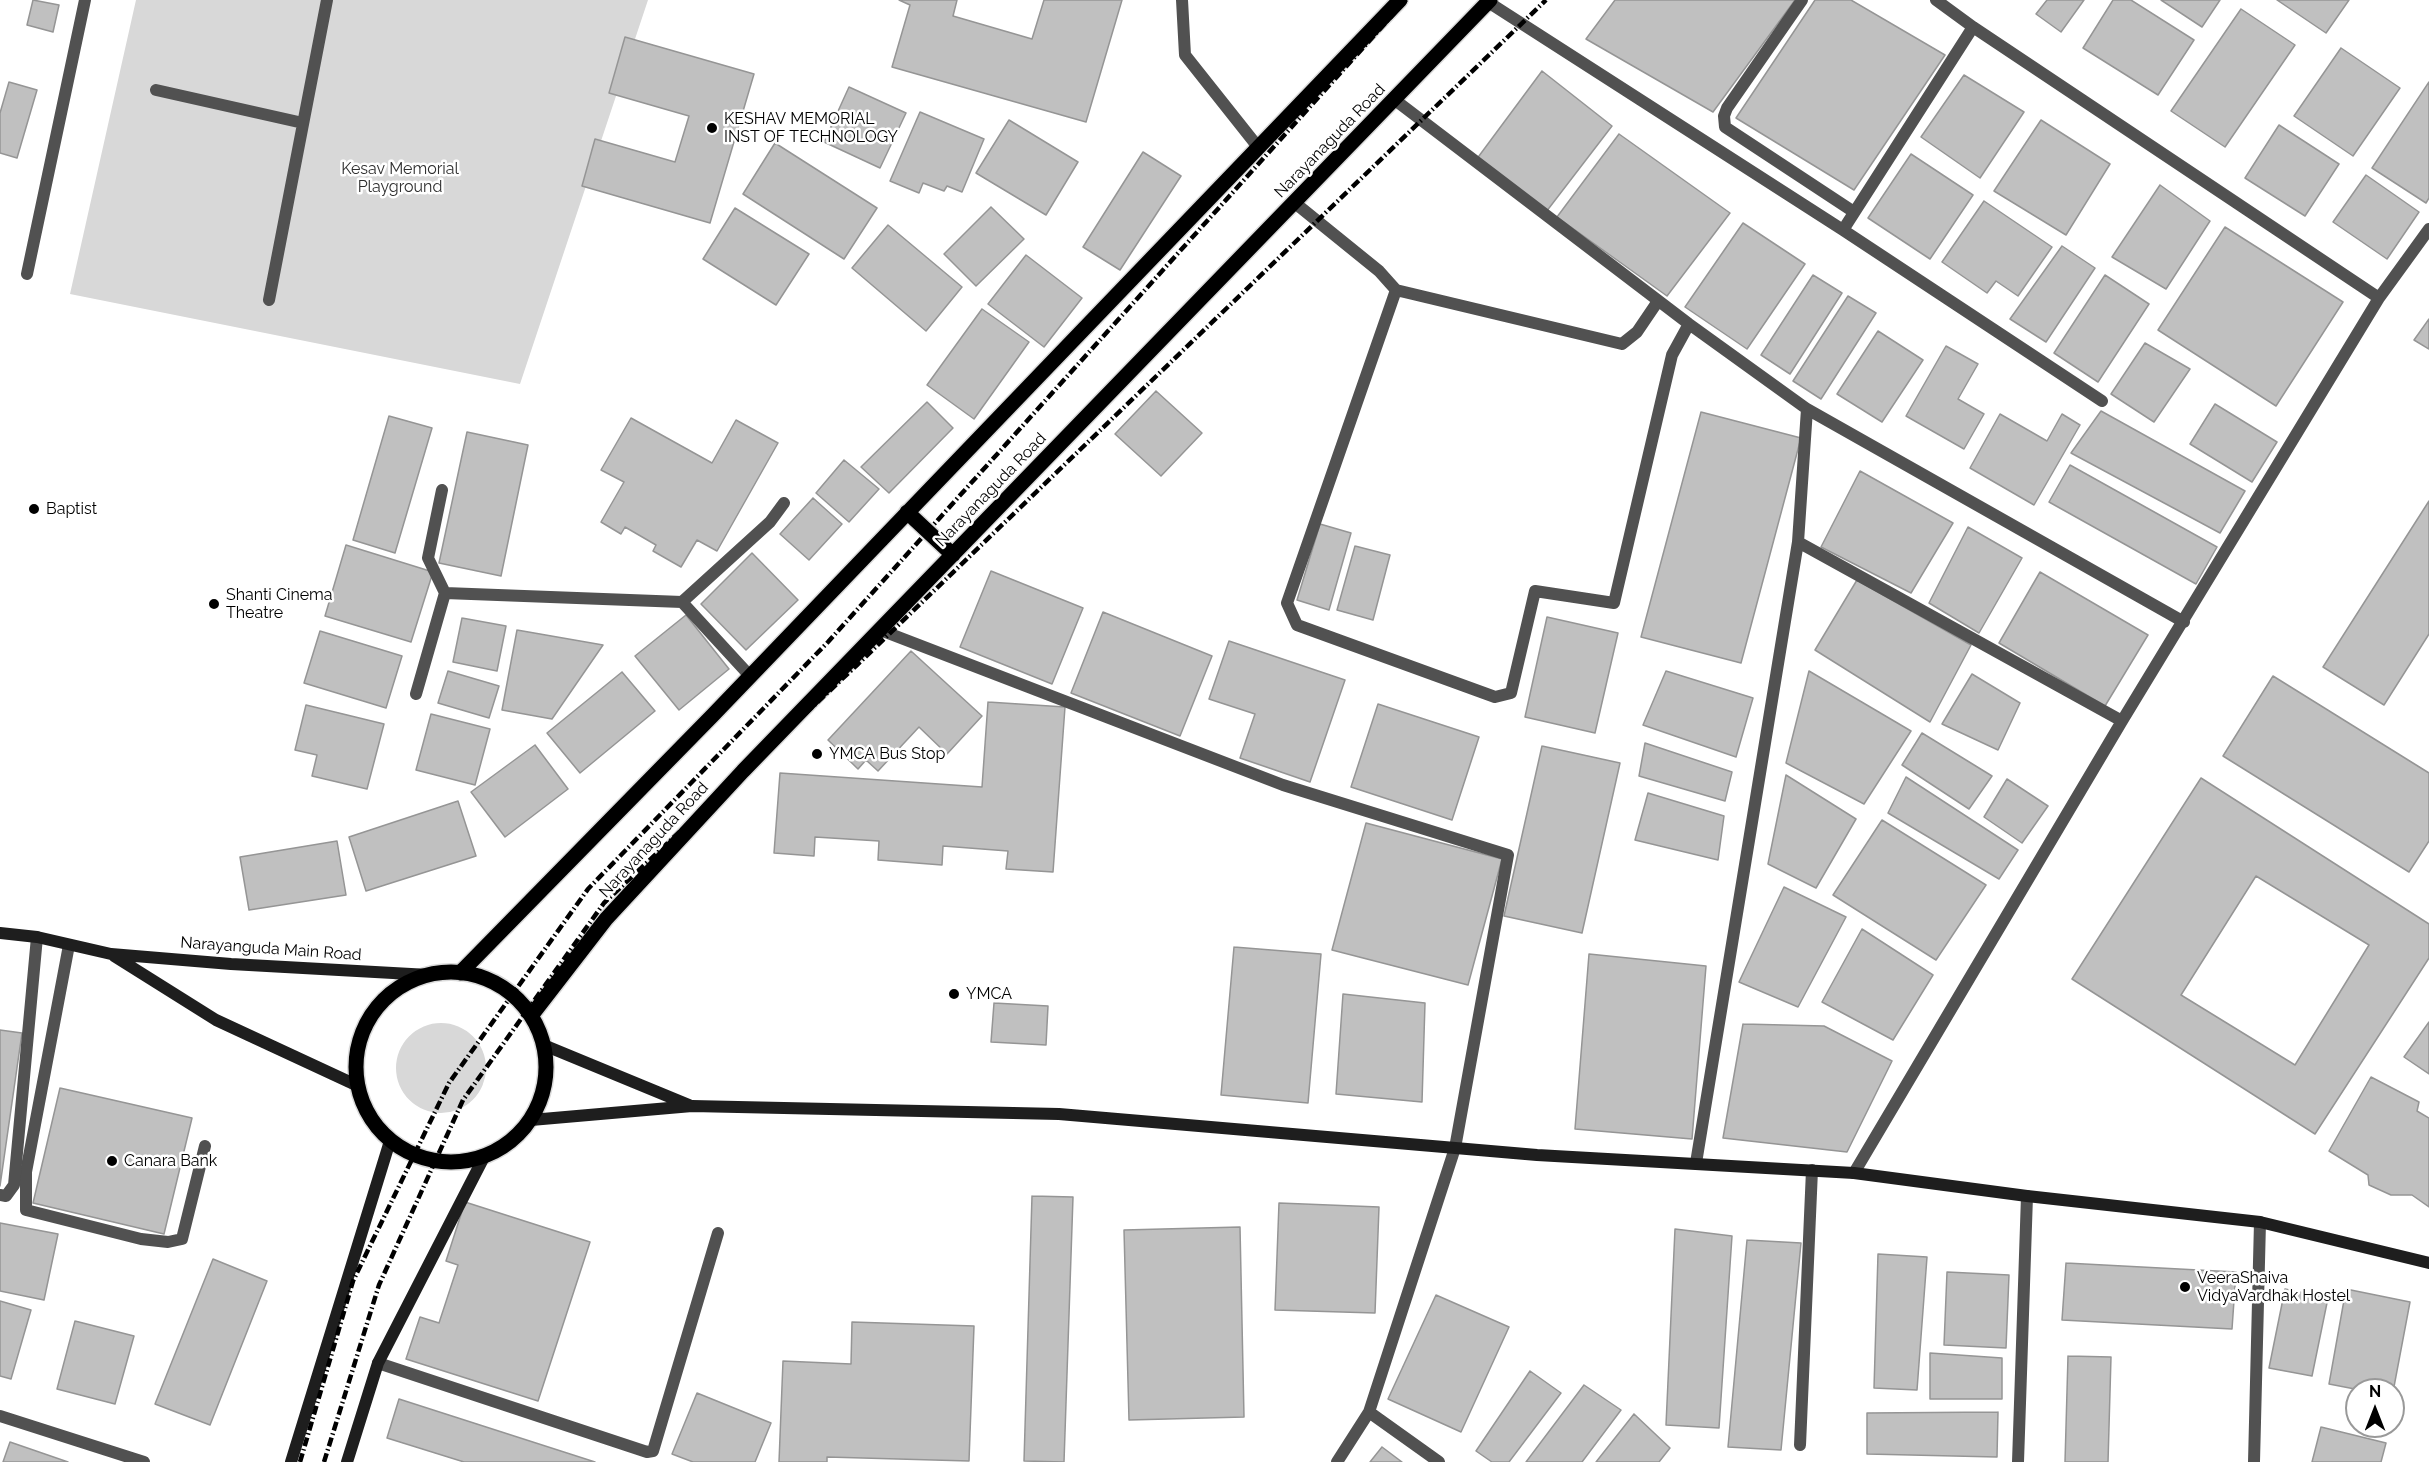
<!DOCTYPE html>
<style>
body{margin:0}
#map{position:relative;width:2429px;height:1462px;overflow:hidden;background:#fff;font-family:Raleway,sans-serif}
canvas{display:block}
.north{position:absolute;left:2345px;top:1378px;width:60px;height:60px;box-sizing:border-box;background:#fff;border:2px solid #999;border-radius:50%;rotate:0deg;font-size:16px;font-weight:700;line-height:24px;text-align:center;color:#000}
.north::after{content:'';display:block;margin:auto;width:21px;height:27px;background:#000;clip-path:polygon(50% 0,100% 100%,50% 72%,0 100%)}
</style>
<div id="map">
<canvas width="2429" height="1462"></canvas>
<div class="north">N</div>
</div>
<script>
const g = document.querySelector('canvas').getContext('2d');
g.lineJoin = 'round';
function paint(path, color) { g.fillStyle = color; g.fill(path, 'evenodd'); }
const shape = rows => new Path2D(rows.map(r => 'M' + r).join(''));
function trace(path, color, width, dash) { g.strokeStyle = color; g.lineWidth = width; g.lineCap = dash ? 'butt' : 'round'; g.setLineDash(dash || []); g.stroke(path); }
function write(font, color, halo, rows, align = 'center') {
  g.font = font + ' Raleway,sans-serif'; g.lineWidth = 5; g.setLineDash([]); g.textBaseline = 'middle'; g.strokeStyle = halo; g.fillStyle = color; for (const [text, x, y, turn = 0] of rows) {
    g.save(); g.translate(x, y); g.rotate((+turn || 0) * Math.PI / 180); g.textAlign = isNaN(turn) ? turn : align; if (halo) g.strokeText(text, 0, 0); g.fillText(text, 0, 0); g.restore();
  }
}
const green = shape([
 [136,0,648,0,520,384,70,294],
 '396 1068a45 45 0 1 1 90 0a45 45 0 1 1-90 0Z'
]);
const building = shape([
 [33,0,59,5,53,32,27,25,33,0],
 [899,0,957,0,953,16,1032,39,1044,0,1122,0,1086,122,892,67,910,5,899,0],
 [1615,0,1795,0,1713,112,1586,39,1615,0],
 [1815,0,1851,0,1945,55,1854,190,1736,118,1815,0],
 [2047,0,2084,0,2061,32,2036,14,2047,0],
 [2113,0,2131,0,2194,40,2158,95,2083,48,2113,0],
 [2161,0,2220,0,2202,27,2161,0],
 [2277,0,2349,0,2326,33,2277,0],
 [2241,9,2295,45,2225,147,2171,111,2241,9],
 [625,37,754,74,710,223,582,186,595,139,675,162,689,116,609,93,625,37],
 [2341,48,2400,88,2353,156,2294,116,2341,48],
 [1542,71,1612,126,1546,212,1476,160,1542,71],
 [1964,75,2024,112,1980,178,1921,137,1964,75],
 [9,82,37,90,17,158,0,153,0,113,9,82],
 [2429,82,2429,198,2426,203,2372,168,2429,82],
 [849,87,906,113,880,168,824,142,849,87],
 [920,112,984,139,962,192,947,186,944,191,923,183,919,193,890,181,920,112],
 [1009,120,1078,162,1046,215,976,173,1009,120],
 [2041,120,2110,164,2066,235,1994,191,2041,120],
 [2279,125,2339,164,2305,216,2245,178,2279,125],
 [1619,134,1730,213,1667,296,1557,217,1619,134],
 [775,143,877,208,844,259,743,194,775,143],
 [1143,152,1181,176,1120,270,1083,247,1143,152],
 [1911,154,1973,195,1930,259,1868,218,1911,154],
 [2366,175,2419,212,2387,259,2333,222,2366,175],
 [2160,185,2210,221,2166,289,2112,257,2160,185],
 [1984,201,2052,247,2018,296,1996,281,1987,293,1942,262,1984,201],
 [991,207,1024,239,976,286,944,254,991,207],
 [735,208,809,254,776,305,703,259,735,208],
 [1743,223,1805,264,1747,349,1685,307,1743,223],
 [888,225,962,287,926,331,852,268,888,225],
 [2225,227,2343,302,2276,406,2158,330,2225,227],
 [2062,246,2095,268,2046,342,2010,319,2062,246],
 [1026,255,1082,298,1044,347,988,304,1026,255],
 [1813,275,1842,293,1790,374,1761,355,1813,275],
 [2105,275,2149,304,2098,382,2054,353,2105,275],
 [1848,296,1876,313,1821,399,1793,381,1848,296],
 [982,309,1029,342,974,419,927,385,982,309],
 [2429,319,2429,349,2414,340,2429,319],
 [1878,331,1923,360,1882,422,1837,394,1878,331],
 [2145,343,2190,369,2154,422,2111,394,2145,343],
 [1946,346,1978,364,1958,399,1984,414,1964,449,1906,416,1946,346],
 [1156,391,1202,433,1161,476,1115,434,1156,391],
 [927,402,953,428,889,493,861,467,927,402],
 [2215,404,2277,442,2252,482,2190,444,2215,404],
 [2101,411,2245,491,2220,533,2071,453,2101,411],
 [1701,412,1801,438,1741,663,1641,637,1701,412],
 [2000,414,2047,441,2062,414,2080,425,2034,505,1970,468,2000,414],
 [389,416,432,428,395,553,353,540,389,416],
 [631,418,712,463,736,420,778,443,717,551,697,540,681,567,653,551,656,545,625,527,621,534,601,522,624,482,601,470,631,418],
 [467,432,528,445,501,576,439,563,467,432],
 [844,460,879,489,849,522,816,493,844,460],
 [2070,465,2217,547,2196,584,2049,502,2070,465],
 [1860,471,1953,523,1911,593,1821,547,1860,471],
 [813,498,842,524,809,560,780,534,813,498],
 [2429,501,2429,634,2384,705,2323,667,2429,501],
 [1320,524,1351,533,1329,610,1297,600,1320,524],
 [1968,527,2022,558,1979,633,1929,603,1968,527],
 [346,545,433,572,411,642,325,616,346,545],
 [1355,546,1390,555,1373,620,1337,610,1355,546],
 [752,553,798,600,746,650,701,604,752,553],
 [991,571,1083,608,1052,684,960,647,991,571],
 [2040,572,2148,635,2105,706,1999,643,2040,572],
 [1857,580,1971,645,1930,722,1815,650,1857,580],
 [1103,612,1212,656,1180,736,1071,693,1103,612],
 [686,615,729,669,679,710,635,656,686,615],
 [1547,617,1618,633,1595,733,1525,717,1547,617],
 [462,618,506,626,497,671,453,662,462,618],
 [517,630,603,645,552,719,502,710,517,630],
 [320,631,402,656,386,708,304,683,320,631],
 [1229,641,1345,680,1310,782,1240,758,1255,714,1209,699,1229,641],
 [911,651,982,716,947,754,919,727,878,771,866,760,858,769,828,740,911,651],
 [448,671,499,686,489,718,438,703,448,671],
 [1666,671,1753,698,1736,757,1643,725,1666,671],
 [1809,671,1911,731,1864,804,1786,763,1809,671],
 [622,672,655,711,580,773,547,733,622,672],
 [1972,674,2020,703,1998,750,1942,724,1972,674],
 [2273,676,2429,773,2429,841,2409,872,2223,756,2273,676],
 [988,702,1065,707,1053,872,1006,869,1008,851,943,846,942,865,878,860,879,841,815,837,814,856,774,853,780,773,982,787,988,702],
 [1378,704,1479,737,1452,820,1351,787,1378,704],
 [306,705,384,724,367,789,312,776,317,755,295,750,306,705],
 [431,714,490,729,475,785,416,770,431,714],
 [1922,733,1992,776,1969,809,1902,765,1922,733],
 [1645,743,1732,772,1725,801,1639,776,1645,743],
 [535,745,568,789,505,837,471,792,535,745],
 [1542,746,1620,763,1582,933,1504,916,1542,746],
 [1786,775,1856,819,1816,888,1768,864,1786,775],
 [1906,777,2018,850,1999,879,1888,813,1906,777],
 [2201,778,2429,924,2429,958,2315,1134,2072,979,2201,778],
 [2256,876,2369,945,2295,1065,2181,995,2256,876],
 [2007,779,2048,806,2022,843,1984,817,2007,779],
 [1648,793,1724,816,1718,860,1635,840,1648,793],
 [458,801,476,856,366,891,349,837,458,801],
 [1882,820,1986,885,1936,960,1833,895,1882,820],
 [1366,823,1502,859,1468,985,1332,950,1366,823],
 [337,841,346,895,249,910,240,857,337,841],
 [1784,887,1846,917,1798,1007,1739,982,1784,887],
 [1862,929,1933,975,1893,1040,1822,1002,1862,929],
 [1234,947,1321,954,1308,1103,1221,1095,1234,947],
 [1589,954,1706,966,1692,1139,1575,1129,1589,954],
 [1343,994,1425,1003,1422,1102,1336,1094,1343,994],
 [994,1003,1048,1006,1046,1045,991,1042,994,1003],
 [2429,1022,2429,1074,2404,1057,2429,1022],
 [1743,1024,1824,1026,1892,1061,1847,1152,1723,1138,1743,1024],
 [0,1030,22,1033,0,1186,0,1030],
 [2371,1077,2419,1102,2417,1111,2429,1118,2429,1207,2412,1195,2391,1195,2369,1185,2368,1175,2329,1151,2371,1077],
 [60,1088,192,1118,164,1234,33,1203,60,1088],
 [1032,1196,1073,1197,1064,1462,1024,1461,1032,1196],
 [465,1202,590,1242,538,1401,406,1359,420,1317,439,1323,458,1265,446,1261,465,1202],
 [1279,1203,1379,1207,1375,1313,1275,1310,1279,1203],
 [0,1223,58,1234,44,1300,0,1291,0,1223],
 [1240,1227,1244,1417,1129,1420,1124,1230,1240,1227],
 [1675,1229,1732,1236,1719,1428,1666,1425,1675,1229],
 [1747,1240,1801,1243,1781,1450,1728,1447,1747,1240],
 [1878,1254,1927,1257,1917,1390,1874,1388,1878,1254],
 [213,1259,267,1281,210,1425,155,1404,213,1259],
 [2066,1263,2236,1272,2232,1329,2062,1320,2066,1263],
 [1947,1272,2009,1275,2006,1348,1944,1345,1947,1272],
 [2285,1289,2328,1298,2312,1376,2269,1368,2285,1289],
 [2346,1289,2410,1302,2393,1392,2360,1390,2329,1384,2346,1289],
 [1436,1295,1509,1327,1461,1432,1388,1399,1436,1295],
 [0,1301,31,1310,11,1379,0,1376,0,1301],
 [75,1321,134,1336,115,1404,57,1389,75,1321],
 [852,1322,974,1326,969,1461,827,1457,827,1462,779,1462,783,1361,851,1364,852,1322],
 [1930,1353,2002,1358,2002,1399,1930,1399,1930,1353],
 [2068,1356,2111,1357,2108,1462,2065,1462,2068,1356],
 [1530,1371,1561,1393,1509,1462,1492,1462,1476,1451,1530,1371],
 [1584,1385,1621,1410,1582,1462,1526,1462,1584,1385],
 [697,1393,771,1423,755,1462,693,1462,672,1454,697,1393],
 [399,1399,595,1462,464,1462,387,1438,399,1399],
 [1998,1412,1997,1457,1867,1454,1867,1413,1998,1412],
 [1634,1414,1670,1448,1659,1462,1596,1462,1634,1414],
 [2321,1427,2386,1443,2381,1462,2312,1462,2321,1427],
 [10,1442,68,1462,3,1462,10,1442],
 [1382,1447,1402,1462,1370,1462,1382,1447]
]);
const lane = shape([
 [1182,0,1185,55,1258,147],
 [156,90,303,123],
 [27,274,85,0],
 [269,300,327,0],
 [682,602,770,522,784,503],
 [69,945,26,1172,26,1210,141,1239,168,1242,182,1239,205,1146]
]);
const street = shape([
 [1802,0,1727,108,1724,116,1725,127,1854,212],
 [1936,0,1973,27,2379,298],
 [1488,2,1843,230,2102,401],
 [1395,100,1689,324,1807,409,2184,622],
 [1295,203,1379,271,1396,290,1287,603,1297,625,1495,697,1511,693,1535,591,1614,603,1672,355,1689,324],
 [1843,230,1973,27],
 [1396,290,1622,344,1637,332,1658,301],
 [442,490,428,558,445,593],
 [1798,542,2122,721],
 [880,630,1283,785,1508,855,1455,1148,1369,1412,1337,1462],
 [416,694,445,593,682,602,750,676],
 [1696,1163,1798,542,1807,409],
 [1854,1173,2122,721,2379,298,2429,229],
 [0,1195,6,1196,14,1185,37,937],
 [378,1363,647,1452,653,1451,718,1233],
 [1369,1412,1439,1462],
 [0,1416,144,1462],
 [1800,1445,1812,1170],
 [2018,1462,2027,1196],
 [2254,1462,2260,1222]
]);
const secondary = shape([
 [0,933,37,937,111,954,231,964,429,975],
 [114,956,216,1020,356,1085],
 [546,1046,689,1105],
 [531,1120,692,1106,1059,1114,1537,1155,1854,1173,2027,1196,2260,1222,2429,1263],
 [291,1462,390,1141],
 [347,1462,378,1363,484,1157]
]);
const primary = shape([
 [907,512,953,555],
 '356 1067a95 95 0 1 1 190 0a95 95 0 1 1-190 0Z',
 [460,973,712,716,1400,0],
 [531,1016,606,919,743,771,1490,0]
]);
const rail = shape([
 [300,1462,353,1281,449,1083,588,889,828,642,1406,0],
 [324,1462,379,1285,463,1100,604,903,857,665,1546,0]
]);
const markers = [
 [712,128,6,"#000"],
 [34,509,6,"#000"],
 [214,604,6,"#000"],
 [817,754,6,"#000"],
 [954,994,6,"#000"],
 [112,1161,6,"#000"],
 [2185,1287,6,"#000"]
];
const poiNames = [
 ["KESHAV MEMORIAL",724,119],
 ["INST OF TECHNOLOGY",724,137],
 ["Baptist",46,509],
 ["Shanti Cinema",226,595],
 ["Theatre",226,613],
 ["YMCA Bus Stop",829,754],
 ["YMCA",966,994],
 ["Canara Bank",124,1161],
 ["VeeraShaiva",2197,1278],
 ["VidyaVardhak Hostel",2197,1296]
];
const streetNames = [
 ["Narayanaguda Road",1330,141,-46],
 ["Narayanaguda Road",991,490,-46],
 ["Narayanaguda Road",654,840,-47],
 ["Narayanguda Main Road",271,949,4]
];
const parkNames = [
 ["Kesav Memorial",400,169],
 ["Playground",400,187]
];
paint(green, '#d8d8d8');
paint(building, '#c0c0c0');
trace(building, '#959595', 1.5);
trace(primary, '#dbdbdb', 18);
trace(lane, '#515151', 12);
trace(street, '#515151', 12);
trace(secondary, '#1e1e1e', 12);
trace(primary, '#000', 15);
trace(rail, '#000', 4.5, [9, 3, 1.5, 3]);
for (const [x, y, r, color] of markers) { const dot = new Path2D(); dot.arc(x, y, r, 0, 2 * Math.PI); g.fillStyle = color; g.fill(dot); trace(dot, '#fff', 2); }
write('16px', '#000', '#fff', poiNames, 'left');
write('16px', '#000', '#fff', streetNames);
write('16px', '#2f2f2f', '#fff', parkNames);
</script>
